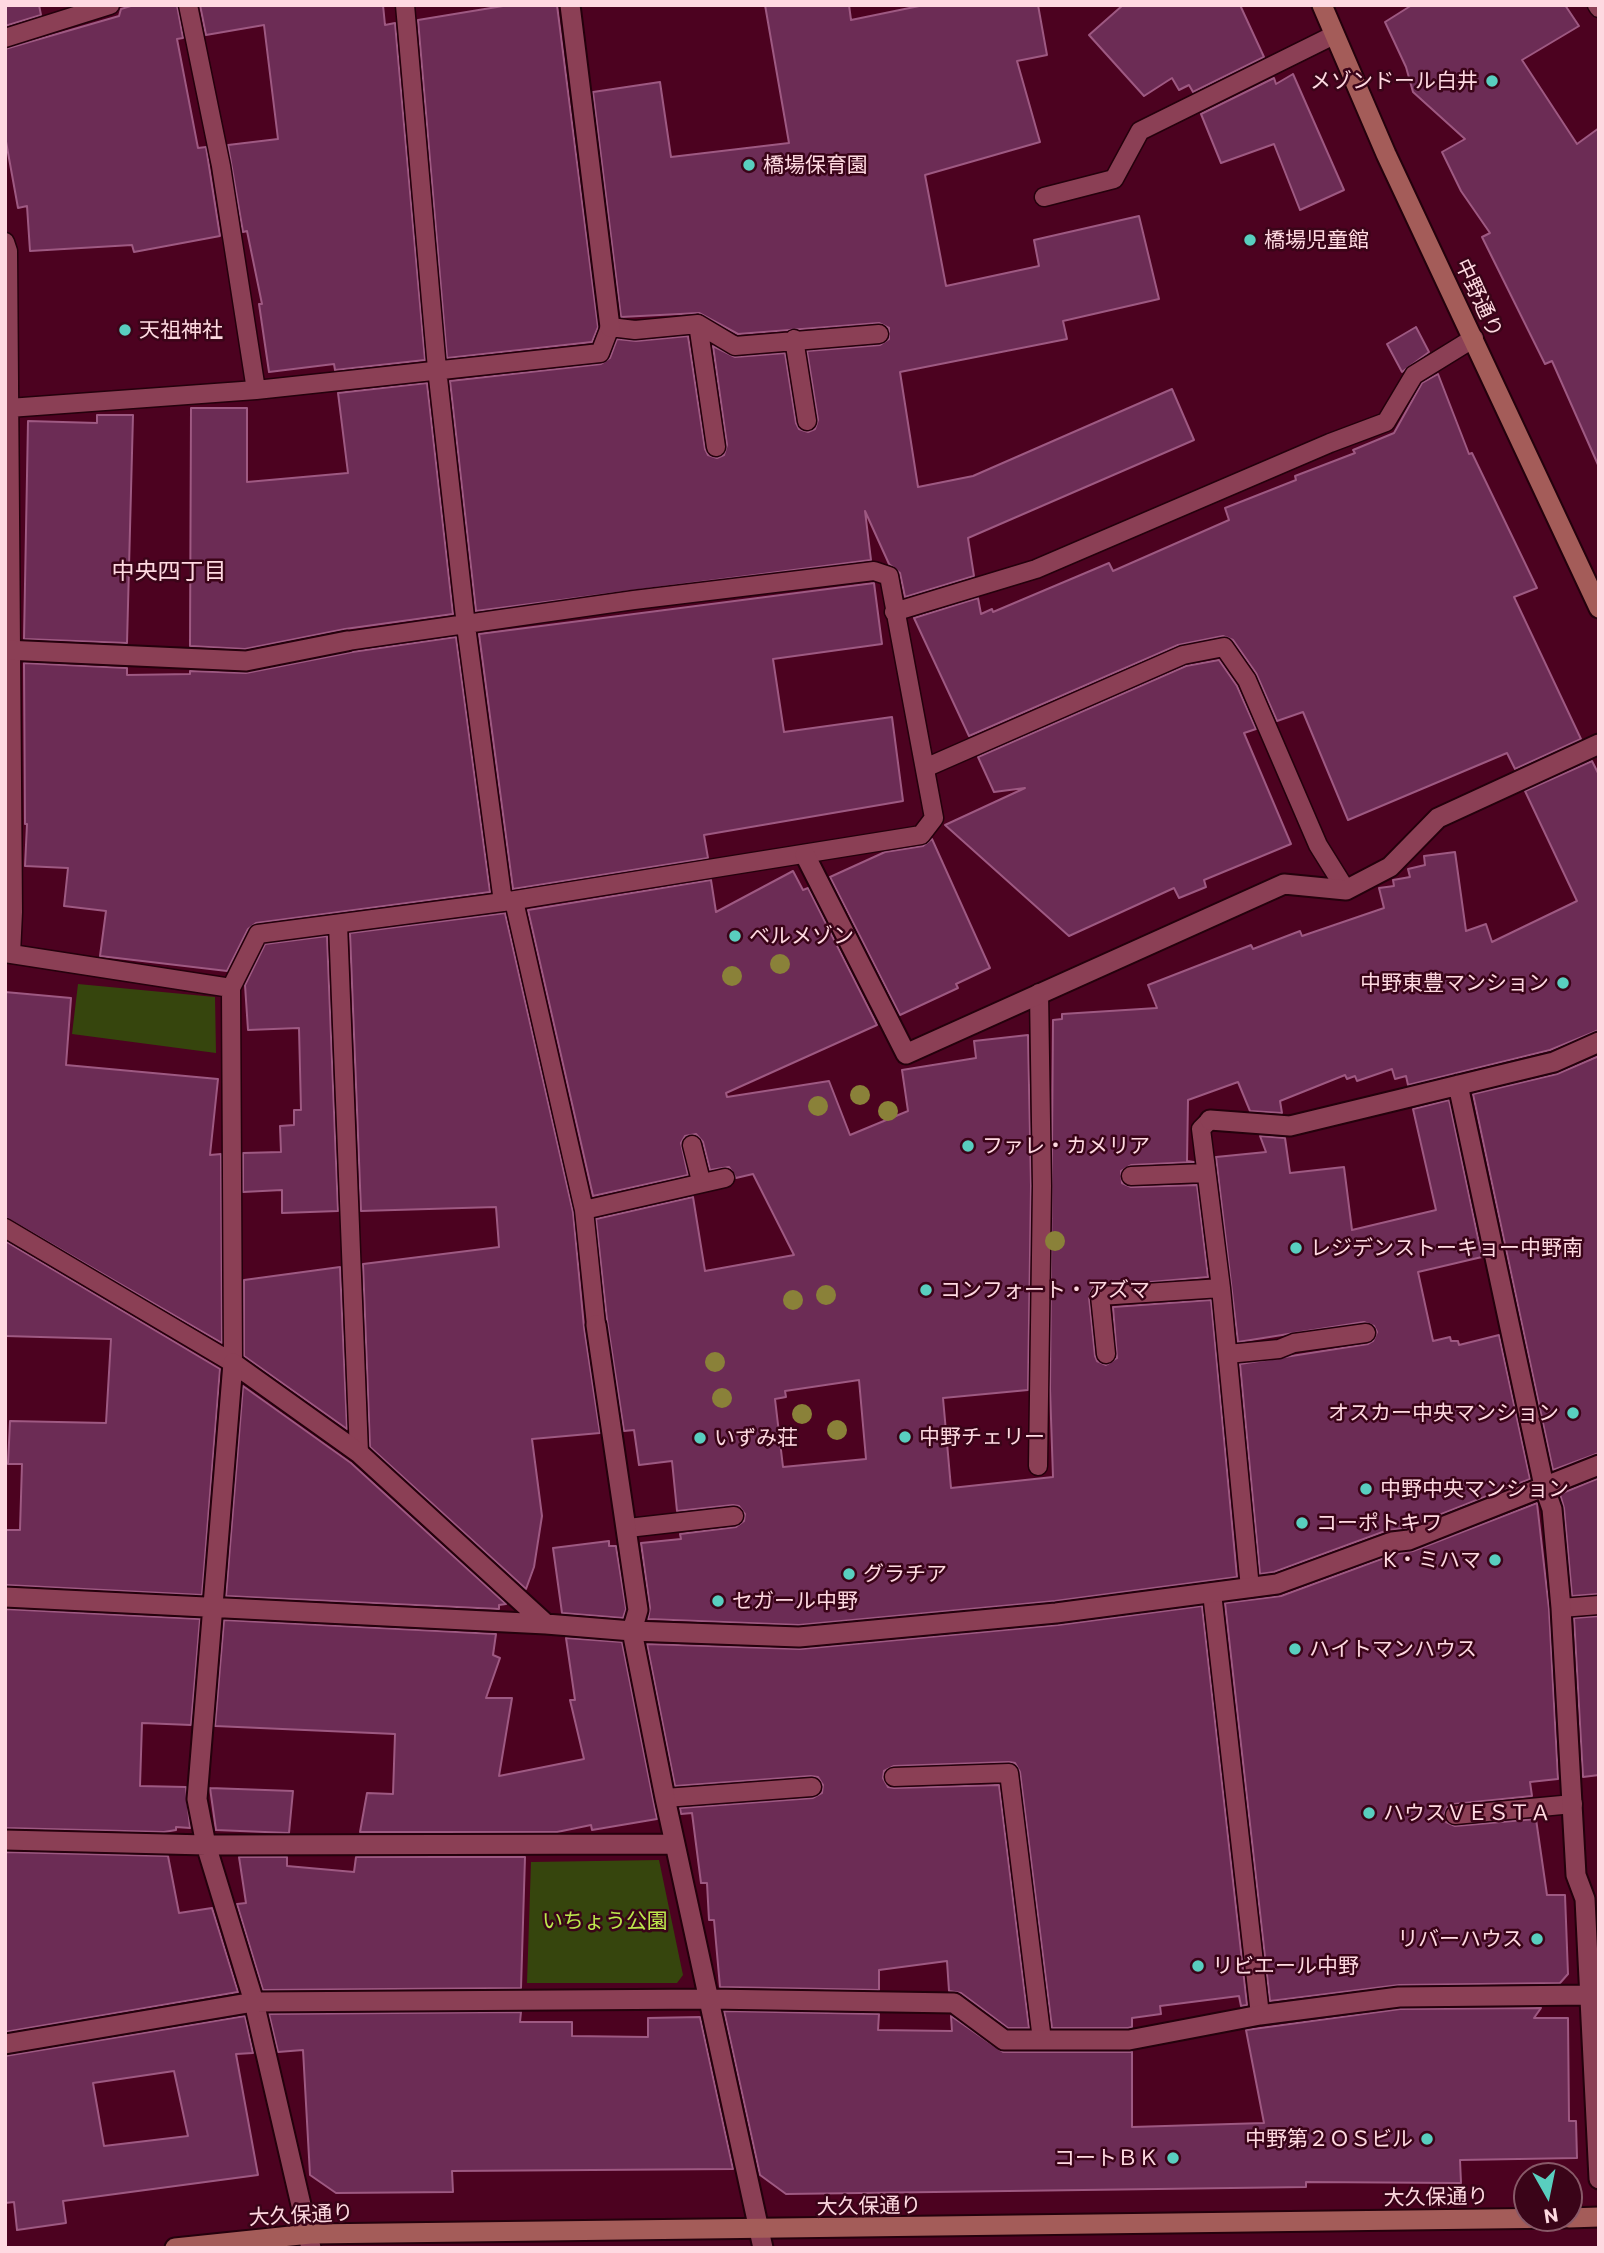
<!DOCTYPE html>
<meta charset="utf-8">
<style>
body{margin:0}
#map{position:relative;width:1604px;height:2253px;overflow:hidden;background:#4c0220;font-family:Commissioner,sans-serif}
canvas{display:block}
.frame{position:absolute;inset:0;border:7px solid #fed9e1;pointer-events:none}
.north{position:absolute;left:1513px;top:2162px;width:70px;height:70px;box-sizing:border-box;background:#3a0418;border:2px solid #885968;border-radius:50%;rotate:171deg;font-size:19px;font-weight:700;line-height:28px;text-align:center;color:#fed9e1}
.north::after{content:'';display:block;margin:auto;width:24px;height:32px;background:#59cebf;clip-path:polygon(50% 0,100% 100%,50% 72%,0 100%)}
</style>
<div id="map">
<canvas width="1604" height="2253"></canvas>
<div class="frame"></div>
<div class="north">N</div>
</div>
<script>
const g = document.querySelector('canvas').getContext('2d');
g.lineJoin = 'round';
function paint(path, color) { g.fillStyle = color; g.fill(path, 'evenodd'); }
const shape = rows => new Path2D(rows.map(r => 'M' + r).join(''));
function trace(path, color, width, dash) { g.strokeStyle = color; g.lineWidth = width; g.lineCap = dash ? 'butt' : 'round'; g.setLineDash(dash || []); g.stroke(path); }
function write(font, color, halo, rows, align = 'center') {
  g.font = font + ' Commissioner,"Noto Sans JP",sans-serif'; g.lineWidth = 5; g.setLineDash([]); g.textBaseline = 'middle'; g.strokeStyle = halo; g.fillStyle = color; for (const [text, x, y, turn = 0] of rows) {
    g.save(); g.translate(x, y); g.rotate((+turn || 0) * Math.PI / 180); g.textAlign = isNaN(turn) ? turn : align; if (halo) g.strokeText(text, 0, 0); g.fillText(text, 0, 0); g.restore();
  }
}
const green = shape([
 [78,984,215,997,216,1053,72,1034],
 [659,1860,683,1975,677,1983,527,1983,531,1862]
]);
const building = shape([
 [5,5,39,5,41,15,5,26,5,5],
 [134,5,177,5,183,38,177,39,198,148,206,147,220,236,134,252,132,245,30,251,27,206,18,208,5,136,5,49,119,16,121,9,134,5],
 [200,5,383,5,385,25,395,23,425,360,335,370,334,364,269,372,259,304,262,304,247,231,243,232,228,145,278,139,264,25,206,35,200,5],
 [509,5,557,5,598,327,592,342,447,358,418,20,509,5],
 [765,5,849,5,851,20,924,5,1038,5,1047,55,1017,61,1040,142,925,175,946,286,1039,266,1034,240,1139,216,1159,299,1063,321,1067,339,900,372,918,487,973,476,1172,389,1194,440,968,538,974,576,905,597,900,573,889,564,865,511,871,560,476,611,450,381,601,364,610,358,617,339,636,341,688,336,705,449,708,455,717,458,724,455,727,445,713,346,735,357,785,353,796,423,799,429,808,432,815,429,818,420,807,351,880,345,889,339,889,328,879,323,738,334,699,313,621,317,593,92,660,82,671,157,789,143,765,5],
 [1123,5,1240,5,1264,57,1193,92,1189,85,1179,90,1172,78,1144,96,1089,35,1123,5],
 [1412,5,1565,5,1579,26,1522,60,1577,144,1599,128,1599,467,1552,361,1545,364,1482,237,1490,233,1461,191,1442,152,1465,139,1413,92,1406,67,1385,22,1412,5],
 [1293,74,1344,190,1300,210,1274,144,1221,163,1201,114,1274,78,1276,84,1293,74],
 [1416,327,1429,352,1402,372,1387,344,1416,327],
 [1438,374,1469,454,1472,453,1537,588,1514,597,1581,739,1515,769,1507,753,1348,820,1303,712,1277,721,1256,673,1233,640,1223,636,1178,645,969,736,914,618,978,598,981,614,992,609,993,612,1109,563,1113,571,1229,520,1225,508,1296,480,1295,476,1355,453,1353,450,1394,433,1422,383,1438,374],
 [427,383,453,614,345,629,245,649,190,646,191,408,247,408,247,482,348,473,338,393,427,383],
 [97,415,133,415,127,643,24,639,28,421,97,423,97,415],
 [874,583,882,644,773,659,784,732,892,717,903,801,704,835,708,858,513,889,479,634,874,583],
 [456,637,490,892,256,923,248,929,227,971,100,956,106,911,64,906,68,868,25,866,27,824,25,824,24,663,127,668,127,675,190,674,190,671,246,673,352,652,456,637],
 [1219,660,1237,686,1256,729,1244,733,1291,844,1204,880,1206,887,1179,898,1174,888,1069,936,945,825,1025,788,994,792,978,757,1186,666,1219,660],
 [1592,761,1599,775,1599,1030,1550,1050,1408,1085,1406,1076,1395,1079,1392,1069,1357,1081,1355,1076,1347,1079,1345,1075,1280,1101,1282,1113,1250,1111,1238,1082,1188,1100,1187,1161,1194,1162,1131,1165,1121,1171,1122,1183,1131,1187,1197,1185,1208,1277,1093,1287,1089,1297,1095,1356,1097,1361,1106,1365,1117,1358,1113,1307,1211,1300,1237,1577,1055,1601,799,1625,648,1619,650,1608,641,1543,681,1539,680,1534,736,1527,744,1521,745,1514,739,1506,733,1505,677,1511,672,1461,639,1465,634,1430,624,1431,607,1320,596,1219,693,1197,705,1271,794,1255,753,1174,736,1178,729,1167,710,1170,703,1142,696,1134,685,1136,681,1143,688,1175,593,1196,528,910,711,880,716,912,793,871,803,890,808,888,877,1025,726,1093,727,1097,829,1081,850,1135,908,1111,902,1070,976,1058,974,1041,1028,1035,1031,1186,1028,1390,943,1398,951,1488,1053,1477,1050,1389,1053,1020,1062,1019,1062,1014,1157,1008,1148,985,1251,945,1253,949,1300,931,1302,936,1384,908,1379,888,1394,886,1393,880,1410,877,1408,869,1425,865,1424,856,1455,852,1466,931,1486,924,1492,942,1577,901,1525,791,1592,761],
 [859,1380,866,1459,783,1467,775,1399,786,1397,785,1391,859,1380],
 [932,839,990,968,956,984,958,988,900,1015,830,877,885,852,923,846,932,839],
 [505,913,573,1212,584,1327,600,1433,532,1439,542,1516,534,1567,526,1589,370,1447,363,1264,499,1247,496,1207,361,1211,350,933,505,913],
 [327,936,338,1211,282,1213,282,1190,243,1192,243,1153,281,1152,280,1126,294,1125,294,1110,301,1110,299,1028,248,1030,245,985,265,944,327,936],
 [5,992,71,998,66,1065,218,1079,210,1155,221,1154,222,1343,5,1217,5,992],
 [1599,1056,1599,1453,1553,1470,1473,1094,1557,1074,1599,1056],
 [1449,1100,1482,1257,1418,1272,1433,1341,1450,1337,1451,1341,1458,1341,1459,1345,1499,1335,1530,1479,1406,1528,1388,1530,1274,1572,1260,1574,1240,1364,1368,1344,1373,1341,1377,1332,1374,1326,1364,1322,1238,1342,1216,1157,1266,1152,1260,1136,1285,1138,1290,1173,1344,1167,1352,1230,1436,1210,1413,1109,1449,1100],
 [5,1241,220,1369,202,1595,5,1585,5,1530,20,1530,22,1464,8,1464,10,1421,106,1423,111,1339,5,1336,5,1241],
 [340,1267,347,1429,244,1356,244,1280,340,1267],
 [243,1386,351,1463,506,1604,499,1605,499,1609,226,1596,243,1386],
 [1599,1478,1599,1594,1572,1596,1564,1508,1560,1494,1599,1478],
 [1537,1503,1549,1609,1558,1779,1530,1782,1532,1796,1454,1804,1448,1806,1444,1815,1446,1822,1455,1826,1536,1819,1547,1895,1565,1895,1568,1974,1560,1983,1399,1985,1270,2001,1225,1603,1281,1596,1395,1554,1413,1551,1537,1503],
 [609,1541,609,1546,616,1546,626,1609,623,1618,562,1613,553,1548,609,1541],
 [1202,1606,1247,2005,1241,2006,1239,1996,1160,2006,1161,2014,1132,2018,1132,2027,1128,2028,1052,2028,1020,1772,1015,1763,1009,1762,894,1766,884,1771,883,1778,888,1787,894,1788,999,1785,1029,2028,1008,2028,961,1993,949,1991,947,1961,879,1970,879,1990,720,1987,714,1920,709,1920,707,1883,701,1883,692,1813,681,1814,680,1808,813,1798,822,1793,823,1785,818,1777,811,1776,675,1786,647,1644,800,1649,1058,1625,1202,1606],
 [5,1609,200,1619,191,1725,142,1723,140,1786,186,1787,190,1828,176,1827,176,1830,164,1832,5,1828,5,1609],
 [1599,1616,1599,1775,1583,1777,1574,1618,1599,1616],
 [224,1620,496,1634,493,1655,500,1658,486,1698,512,1698,499,1776,584,1759,570,1700,575,1700,566,1638,622,1642,657,1819,592,1830,591,1825,557,1832,360,1832,367,1793,393,1794,395,1734,215,1726,224,1620],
 [210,1788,293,1791,289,1833,216,1830,210,1788],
 [5,1852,168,1856,179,1913,212,1908,238,1992,5,2032,5,1852],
 [239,1857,287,1857,287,1866,354,1872,356,1857,525,1857,521,1988,263,1990,237,1904,246,1903,239,1857],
 [1541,2008,1534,2018,1568,2018,1569,2121,1576,2121,1577,2158,1460,2160,1461,2183,1306,2182,1306,2187,786,2194,760,2175,724,2011,879,2014,878,2030,952,2031,951,2016,1003,2052,1132,2052,1132,2127,1264,2123,1246,2030,1400,2009,1541,2008],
 [521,2012,520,2022,572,2022,572,2036,648,2037,648,2018,700,2017,733,2169,452,2171,453,2192,336,2193,310,2175,303,2050,278,2052,269,2014,521,2012],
 [245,2016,253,2053,236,2054,258,2175,63,2201,66,2223,17,2230,14,2202,5,2203,5,2056,245,2016],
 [174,2071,188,2136,104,2146,93,2083,174,2071]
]);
const service = shape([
 [188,5,221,166,256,390],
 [405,5,437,369,466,626,503,902],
 [1597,5,1599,8],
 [5,38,110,5],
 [1044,197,1114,179,1140,131,1334,35],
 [5,242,8,251,13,912,11,954],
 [698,324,735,346,879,334],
 [794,339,807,421],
 [9,408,256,390,600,353,610,327,635,330,698,324,716,447],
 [894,612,1036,569,1330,443,1386,422,1414,375,1474,338],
 [925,768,1183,655,1224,647,1247,680,1318,845,1346,890],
 [514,901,584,1210,596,1325],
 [338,924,359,1453],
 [5,953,231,988],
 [1210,1120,1201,1129,1221,1288,1250,1588],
 [692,1145,701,1181],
 [1131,1176,1205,1173],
 [584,1210,725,1178],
 [5,1228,233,1363],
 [1106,1354,1100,1296,1221,1288],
 [1228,1354,1279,1349,1294,1343,1366,1333],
 [233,1363,231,988,258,934,503,902,921,835,934,818,889,576,874,571,634,600,347,641],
 [1038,1466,1042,1186,1039,993],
 [628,1528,734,1516],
 [1212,1593,1260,2015],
 [1561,1608,1599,1605],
 [894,1777,1009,1773,1042,2040],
 [665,1798,812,1787],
 [1455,1815,1573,1804]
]);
const minor = shape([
 [570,5,610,327],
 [5,650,246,661,347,641],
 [805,855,906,1054,1284,884,1346,890,1390,867,1438,818,1599,744],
 [1458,1085,1544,1486,1552,1509,1561,1608,1576,1875,1585,1899,1599,2179],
 [1210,1120,1290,1126,1554,1062,1599,1042],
 [596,1325,638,1610,632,1631,665,1798,763,2248],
 [233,1363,197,1799,206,1845,254,2002,311,2248],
 [233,1363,359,1453,546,1624],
 [5,1597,546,1624,632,1631,799,1637,1056,1613,1277,1584,1392,1542,1409,1540,1599,1465],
 [5,1840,206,1845,675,1844],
 [5,2044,254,2002,710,1999,954,2003,1004,2040,1129,2040,1260,2015,1399,1997,1590,1995]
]);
const secondary = shape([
 [1322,5,1386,154,1599,608],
 [1569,2218,1599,2217],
 [175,2248,310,2234,1564,2218]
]);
const trees = [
 [780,964],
 [732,976],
 [860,1095],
 [818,1106],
 [888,1111],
 [1055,1241],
 [826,1295],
 [793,1300],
 [715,1362],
 [722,1398],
 [802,1414],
 [837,1430]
];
const markers = [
 [1492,81,7,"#59cebf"],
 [749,165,7,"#59cebf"],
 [1250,240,7,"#59cebf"],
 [125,330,7,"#59cebf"],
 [735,936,7,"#59cebf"],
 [1563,983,7,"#59cebf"],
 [968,1146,7,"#59cebf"],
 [1296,1248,7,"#59cebf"],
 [926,1290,7,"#59cebf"],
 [1573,1413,7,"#59cebf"],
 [905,1437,7,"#59cebf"],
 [700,1438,7,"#59cebf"],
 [1366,1489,7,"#59cebf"],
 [1302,1523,7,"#59cebf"],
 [1495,1560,7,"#59cebf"],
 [849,1574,7,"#59cebf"],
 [718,1601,7,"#59cebf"],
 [1295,1649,7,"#59cebf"],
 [1369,1813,7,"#59cebf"],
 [1537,1939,7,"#59cebf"],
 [1198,1966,7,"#59cebf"],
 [1427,2139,7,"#59cebf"],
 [1173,2158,7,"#59cebf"]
];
const poiNames = [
 ["メゾンドール白井",1478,81,"right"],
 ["橋場保育園",763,165],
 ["橋場児童館",1264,240],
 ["天祖神社",139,330],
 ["ベルメゾン",749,936],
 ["中野東豊マンション",1549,983,"right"],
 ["ファレ・カメリア",982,1146],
 ["レジデンストーキョー中野南",1310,1248],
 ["コンフォート・アズマ",940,1290],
 ["オスカー中央マンション",1559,1413,"right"],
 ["中野チェリー",919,1437],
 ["いずみ荘",714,1438],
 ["中野中央マンション",1380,1489],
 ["コーポトキワ",1316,1523],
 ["K・ミハマ",1481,1560,"right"],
 ["グラチア",863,1574],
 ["セガール中野",732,1601],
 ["ハイトマンハウス",1309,1649],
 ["ハウスＶＥＳＴＡ",1383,1813],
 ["リバーハウス",1523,1939,"right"],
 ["リビエール中野",1212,1966],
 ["中野第２ＯＳビル",1413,2139,"right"],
 ["コートＢＫ",1159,2158,"right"]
];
const streetNames = [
 ["中野通り",1479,298,65],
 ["大久保通り",1436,2197,-1],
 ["大久保通り",869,2206,-1],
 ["大久保通り",301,2215,-3]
];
const parkNames = [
 ["いちょう公園",605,1921]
];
const neighbourhoodNames = [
 ["中央四丁目",169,571]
];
paint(green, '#36450d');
paint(building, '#6c2c55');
trace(building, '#9e5982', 2);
trace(service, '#24010c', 21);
trace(minor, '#24010c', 23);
trace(secondary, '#24010c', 23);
trace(service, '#8b3f55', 18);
trace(minor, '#8b3f55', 19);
trace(secondary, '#a45c59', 19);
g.fillStyle = '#8a8139';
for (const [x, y] of trees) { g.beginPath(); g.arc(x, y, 10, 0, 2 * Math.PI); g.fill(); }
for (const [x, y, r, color] of markers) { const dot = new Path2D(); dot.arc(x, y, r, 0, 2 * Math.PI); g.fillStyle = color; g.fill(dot); trace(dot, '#3a0418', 2.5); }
write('21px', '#fed9e1', '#3a0418', poiNames, 'left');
write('21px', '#fed9e1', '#3a0418', streetNames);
write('21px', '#bde94d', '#3a0418', parkNames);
write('23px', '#fed9e1', '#3a0418', neighbourhoodNames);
</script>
